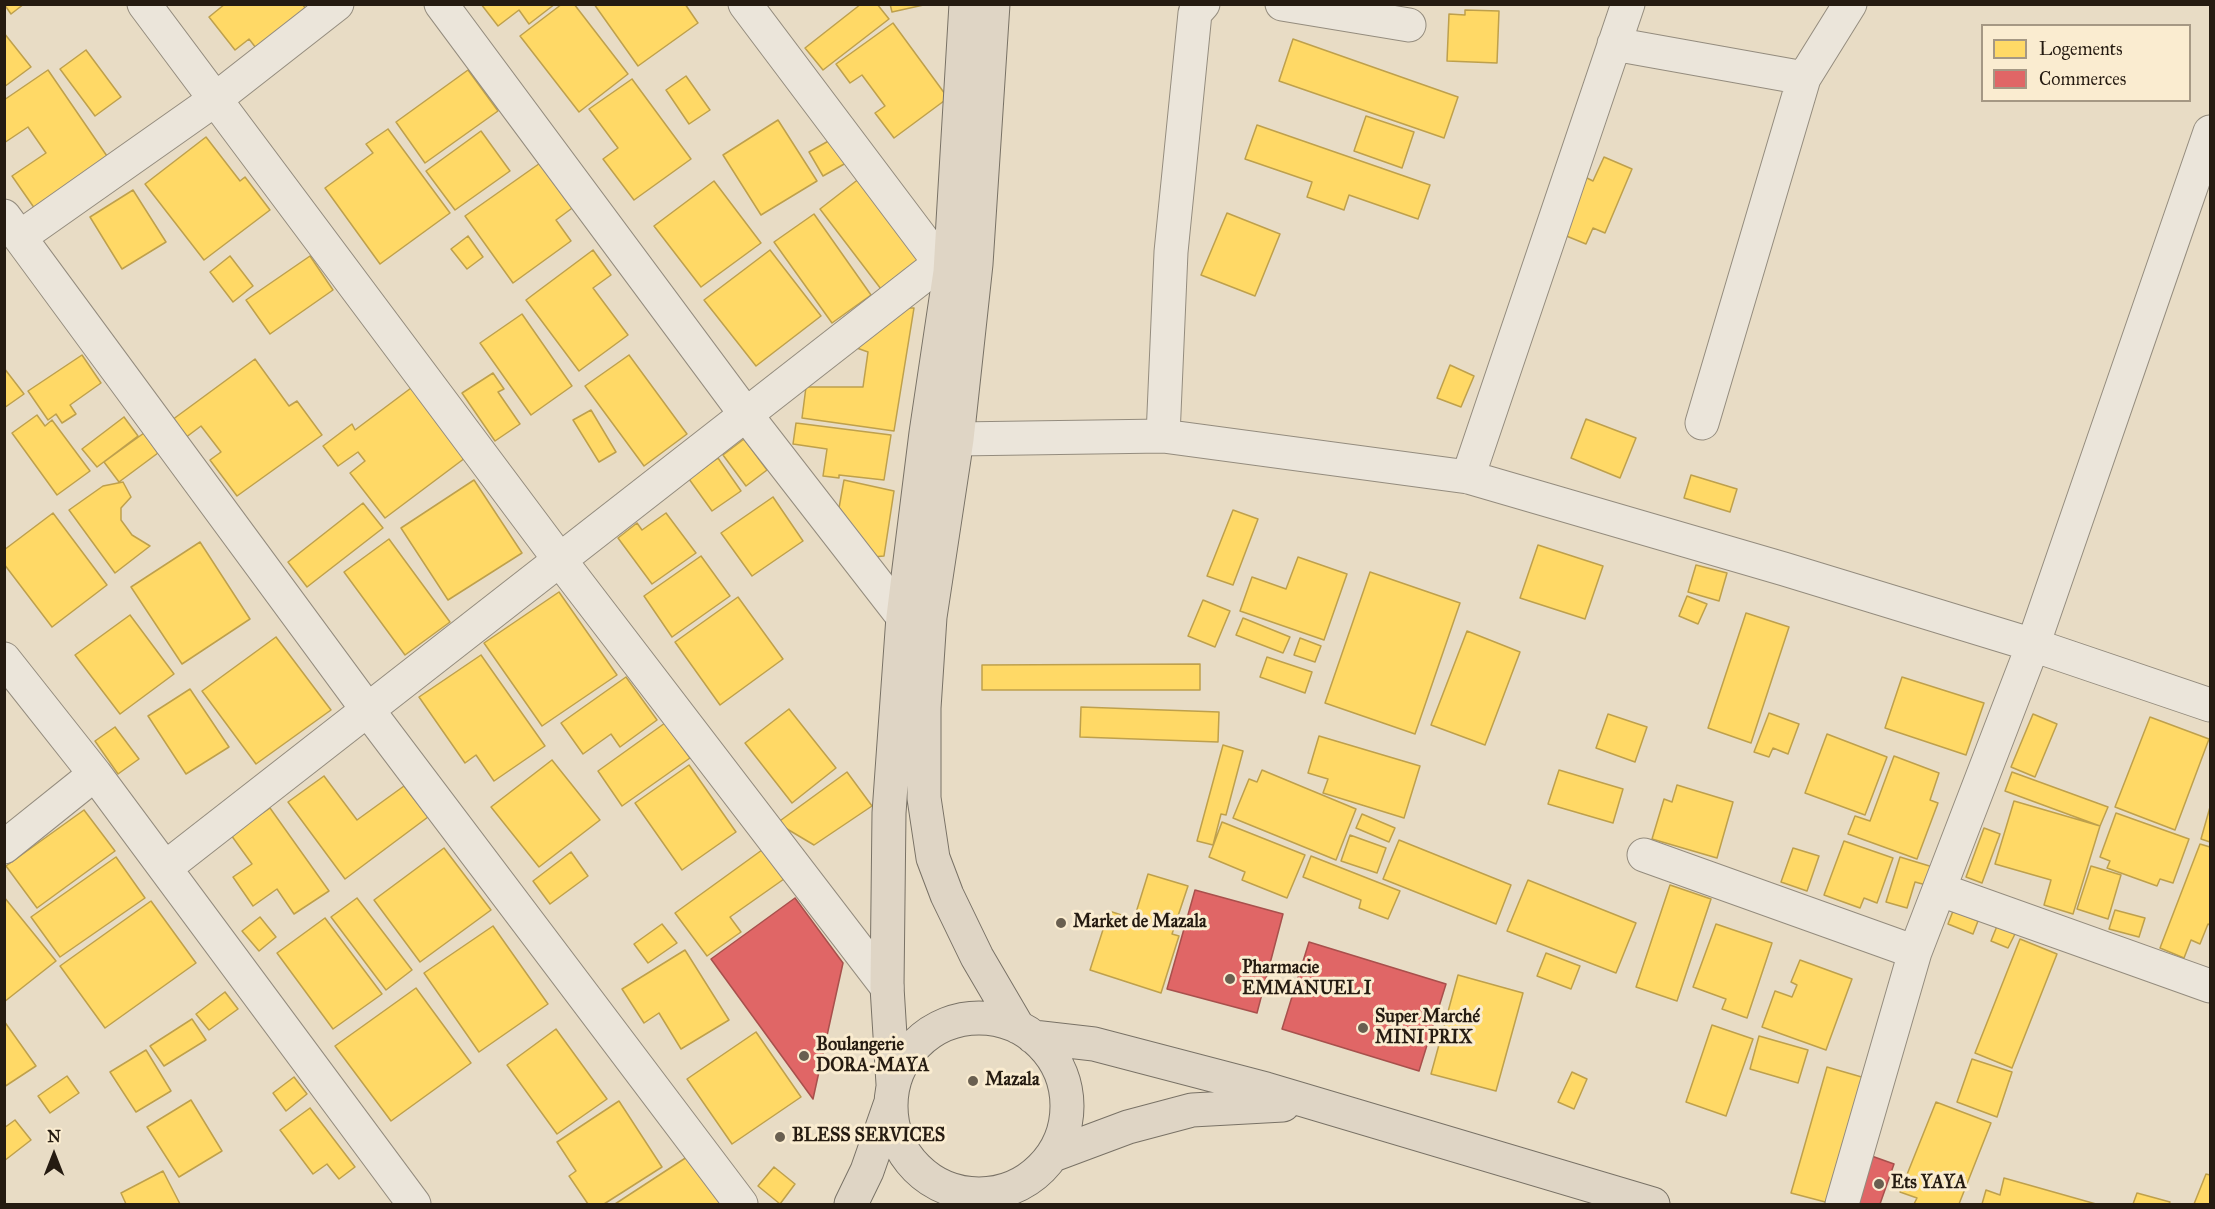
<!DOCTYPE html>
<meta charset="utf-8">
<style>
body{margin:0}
#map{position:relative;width:2215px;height:1209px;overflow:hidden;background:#e8dcc5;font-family:"IM FELL Great Primer",serif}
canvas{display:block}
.frame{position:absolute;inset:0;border:6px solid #251b11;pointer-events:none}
.legend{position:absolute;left:1981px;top:24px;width:210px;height:78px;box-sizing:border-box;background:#faecd0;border:2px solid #a59884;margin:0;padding:8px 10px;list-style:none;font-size:18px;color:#251b11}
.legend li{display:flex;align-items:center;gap:12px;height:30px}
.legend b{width:30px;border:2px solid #a59884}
.north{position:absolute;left:24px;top:1125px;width:60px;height:60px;-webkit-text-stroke:4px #faecd0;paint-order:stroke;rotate:0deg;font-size:16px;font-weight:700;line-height:24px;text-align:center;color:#251b11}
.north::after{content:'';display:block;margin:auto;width:21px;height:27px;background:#251b11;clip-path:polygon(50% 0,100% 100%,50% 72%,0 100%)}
</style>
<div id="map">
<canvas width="2215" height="1209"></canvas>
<div class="frame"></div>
<ul class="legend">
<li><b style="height:16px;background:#ffd966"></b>Logements</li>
<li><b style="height:16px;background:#e06666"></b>Commerces</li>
</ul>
<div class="north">N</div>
</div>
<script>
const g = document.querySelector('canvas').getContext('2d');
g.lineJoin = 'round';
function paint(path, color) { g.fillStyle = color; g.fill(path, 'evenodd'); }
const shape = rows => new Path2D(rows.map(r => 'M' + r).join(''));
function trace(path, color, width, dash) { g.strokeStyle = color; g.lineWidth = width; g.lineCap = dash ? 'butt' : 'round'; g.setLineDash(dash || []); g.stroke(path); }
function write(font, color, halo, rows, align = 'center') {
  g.font = font + ' "IM FELL Great Primer",serif'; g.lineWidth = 6; g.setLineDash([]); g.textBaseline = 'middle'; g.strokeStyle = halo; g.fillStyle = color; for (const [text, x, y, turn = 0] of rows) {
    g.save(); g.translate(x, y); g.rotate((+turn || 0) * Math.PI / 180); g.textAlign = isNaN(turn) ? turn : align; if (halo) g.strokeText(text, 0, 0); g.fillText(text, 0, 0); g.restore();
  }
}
const homes = shape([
 [4,4,24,4,11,14,4,4],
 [225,4,302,4,307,10,256,48,249,39,235,50,209,17,225,4],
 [481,4,555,4,529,24,519,10,498,26,481,4],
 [562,4,574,4,628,74,579,112,520,36,562,4],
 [594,4,685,4,698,23,638,66,594,4],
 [861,4,877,4,889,19,823,70,805,48,861,4],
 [890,4,928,4,892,12,890,4],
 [1465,10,1499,11,1497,63,1447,61,1449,14,1465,15,1465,10],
 [893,23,948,98,894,138,875,113,885,106,862,75,850,83,836,64,893,23],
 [4,33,31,67,4,87,4,33],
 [1293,39,1458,97,1444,138,1279,81,1293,39],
 [86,50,121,97,95,116,60,69,86,50],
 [48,70,109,159,35,209,12,176,46,153,28,127,4,143,4,100,48,70],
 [468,70,498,111,425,163,396,122,468,70],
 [686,76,710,110,689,124,666,90,686,76],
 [632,79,691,159,634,200,603,159,618,148,589,109,632,79],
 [1366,116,1414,132,1402,168,1354,151,1366,116],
 [778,120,817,181,761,215,723,155,778,120],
 [1257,125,1430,185,1418,219,1349,195,1344,210,1307,197,1312,182,1245,159,1257,125],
 [388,129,450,213,380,264,325,188,373,153,366,144,388,129],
 [481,131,510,171,455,210,426,171,481,131],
 [206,137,240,181,245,177,270,210,204,260,145,184,206,137],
 [832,139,846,163,823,176,809,152,832,139],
 [1604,157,1632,169,1605,233,1593,228,1586,244,1559,233,1583,176,1593,181,1604,157],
 [543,161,575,206,556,220,571,241,513,283,465,216,543,161],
 [860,178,921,258,881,289,820,209,860,178],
 [714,181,761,243,701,287,654,226,714,181],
 [133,190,166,242,122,269,90,217,133,190],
 [1227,213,1280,234,1255,296,1201,275,1227,213],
 [814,214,871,295,832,323,774,242,814,214],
 [468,236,483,257,467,269,451,249,468,236],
 [593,250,611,275,593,288,628,335,579,371,526,300,593,250],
 [770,250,821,316,756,366,704,300,770,250],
 [230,256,253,286,233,302,210,272,230,256],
 [310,256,333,290,270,334,246,300,310,256],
 [897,308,914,308,894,431,802,418,806,387,863,387,868,352,854,347,897,308],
 [522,314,572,386,531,415,480,343,522,314],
 [82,355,101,383,70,405,76,414,62,423,56,414,48,420,28,391,82,355],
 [629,355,687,434,644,466,585,386,629,355],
 [255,359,289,406,297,401,322,435,237,496,210,460,221,452,201,426,185,438,172,420,255,359],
 [1450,365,1474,376,1461,407,1437,398,1450,365],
 [4,368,24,394,4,408,4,368],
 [493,373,504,389,498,392,520,424,495,441,462,393,493,373],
 [411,388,465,458,385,518,350,473,365,461,358,452,338,466,323,446,352,424,355,430,411,388],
 [591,410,616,452,599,462,573,420,591,410],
 [37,415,45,426,52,420,90,471,57,495,12,433,37,415],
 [124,417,138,436,97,467,82,449,124,417],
 [1586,419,1636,438,1620,478,1571,458,1586,419],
 [796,423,891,435,884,480,839,475,839,478,823,476,827,449,793,444,796,423],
 [144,433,158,453,119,482,104,462,144,433],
 [744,439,767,470,746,486,723,455,744,439],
 [718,458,741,491,712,511,689,479,718,458],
 [1691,475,1737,489,1730,512,1684,498,1691,475],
 [474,480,522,553,448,600,401,528,474,480],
 [844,480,894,491,884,556,873,557,839,508,844,480],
 [123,482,131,497,121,508,121,520,132,535,150,546,115,573,69,510,103,486,123,482],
 [773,497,803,541,752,576,721,533,773,497],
 [363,503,383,528,307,587,288,562,363,503],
 [1233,510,1258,519,1233,585,1207,576,1233,510],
 [53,513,107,585,52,627,4,564,4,550,53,513],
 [666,513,696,553,652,584,618,538,637,523,642,530,666,513],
 [389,539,450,622,405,655,344,572,389,539],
 [200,542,250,619,182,664,131,587,200,542],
 [1538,545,1603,566,1585,619,1520,598,1538,545],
 [701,556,730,596,672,637,644,596,701,556],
 [1298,557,1347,574,1324,640,1240,611,1252,577,1286,589,1298,557],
 [1696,565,1727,573,1719,601,1688,592,1696,565],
 [1370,572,1460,603,1415,734,1325,703,1370,572],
 [559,592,617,675,542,726,484,643,559,592],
 [1687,596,1707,604,1698,624,1679,616,1687,596],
 [738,597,783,659,720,705,675,642,738,597],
 [1203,600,1230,611,1215,647,1188,636,1203,600],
 [1746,613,1789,627,1751,743,1708,728,1746,613],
 [130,615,174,674,120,714,75,655,130,615],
 [1243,618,1290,637,1283,653,1236,635,1243,618],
 [1467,631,1520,652,1485,745,1431,725,1467,631],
 [276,637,331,710,256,764,202,691,276,637],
 [1300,638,1321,646,1315,662,1294,655,1300,638],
 [481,655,545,746,494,781,476,755,465,763,419,697,481,655],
 [1267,657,1312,672,1305,693,1260,677,1267,657],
 [1200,664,1200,690,982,690,982,665,1200,664],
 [626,677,657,720,620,747,611,734,583,754,561,723,626,677],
 [1902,677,1984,703,1966,755,1885,728,1902,677],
 [190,689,229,747,186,774,148,716,190,689],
 [1081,707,1219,712,1218,742,1080,737,1081,707],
 [789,709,836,768,792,803,745,743,789,709],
 [1769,713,1799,724,1788,754,1773,748,1769,757,1754,752,1769,713],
 [1608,714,1647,727,1635,762,1596,748,1608,714],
 [2033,714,2057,724,2035,777,2011,767,2033,714],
 [2150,717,2209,739,2175,830,2115,807,2150,717],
 [665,723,690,758,622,806,598,771,665,723],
 [115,727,139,759,118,774,95,741,115,727],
 [1827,734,1887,757,1865,815,1805,793,1827,734],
 [1319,736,1420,766,1404,818,1323,793,1328,779,1308,773,1319,736],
 [1223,745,1243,751,1226,815,1221,814,1213,845,1197,841,1223,745],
 [1894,756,1939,773,1930,800,1938,803,1917,859,1848,834,1855,816,1870,821,1894,756],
 [552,760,600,820,539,867,491,807,552,760],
 [689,765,736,832,682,870,635,803,689,765],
 [1262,770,1356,809,1336,860,1233,818,1249,779,1257,782,1262,770],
 [1559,770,1623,789,1613,823,1548,804,1559,770],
 [847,772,872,806,814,845,777,823,847,772],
 [2012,772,2108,807,2100,826,2005,791,2012,772],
 [324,776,357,820,404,786,428,817,345,879,288,802,324,776],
 [1677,785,1733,802,1717,858,1652,839,1664,799,1672,802,1677,785],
 [2014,801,2100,826,2073,914,2044,905,2051,880,1995,864,2014,801],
 [2210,807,2210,842,2201,839,2210,807],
 [270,808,329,891,294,914,277,889,253,906,233,877,252,864,231,835,270,808],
 [84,810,115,851,37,908,6,866,84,810],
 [2116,813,2189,839,2173,883,2160,879,2157,886,2107,868,2110,861,2100,857,2116,813],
 [1362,814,1395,828,1389,842,1356,828,1362,814],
 [1222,822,1305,855,1287,898,1242,880,1245,872,1209,857,1222,822],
 [1984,828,2000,834,1982,883,1966,877,1984,828],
 [1350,835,1386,848,1377,873,1341,861,1350,835],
 [1399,840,1511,885,1496,924,1383,879,1399,840],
 [1844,841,1893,858,1877,903,1864,898,1860,908,1824,895,1844,841],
 [2200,844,2210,847,2210,925,2208,924,2200,944,2191,940,2184,958,2160,948,2200,844],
 [444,848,491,910,420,962,374,900,444,848],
 [1793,848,1819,856,1807,891,1781,882,1793,848],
 [762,850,784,879,730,917,741,932,707,956,675,913,762,850],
 [571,852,588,876,550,904,533,881,571,852],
 [1311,856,1400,891,1388,919,1359,908,1361,900,1303,877,1311,856],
 [116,857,145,898,60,957,31,917,116,857],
 [1900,857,1936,868,1930,886,1915,882,1907,908,1886,902,1900,857],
 [2091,866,2121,875,2108,919,2077,909,2091,866],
 [1148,874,1188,886,1172,934,1179,936,1161,993,1090,970,1109,911,1134,919,1148,874],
 [1528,880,1636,923,1616,973,1507,931,1528,880],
 [1670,885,1711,899,1677,1001,1636,987,1670,885],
 [4,897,56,961,4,1002,4,897],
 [357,898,412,970,386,990,331,917,357,898],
 [151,901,196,963,105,1028,60,966,151,901],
 [2115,910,2145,918,2139,937,2109,929,2115,910],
 [1953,911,1978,921,1973,934,1948,924,1953,911],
 [260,917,276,937,259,951,242,931,260,917],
 [325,918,382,994,333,1029,277,953,325,918],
 [662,924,677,943,648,963,634,944,662,924],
 [1716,924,1772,943,1747,1018,1722,1009,1726,999,1693,987,1716,924],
 [493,926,548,1004,479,1052,424,973,493,926],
 [1997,926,2015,934,2008,948,1991,941,1997,926],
 [2020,939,2057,954,2012,1068,1975,1053,2020,939],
 [685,950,729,1020,681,1049,659,1013,644,1023,622,989,685,950],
 [1546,953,1580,966,1571,989,1537,976,1546,953],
 [1800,960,1852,979,1826,1050,1762,1027,1775,991,1792,997,1797,985,1791,982,1800,960],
 [1458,975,1523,993,1496,1091,1431,1074,1458,975],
 [416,988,471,1063,391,1121,335,1046,416,988],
 [225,992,238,1009,209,1030,196,1014,225,992],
 [192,1019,206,1040,164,1066,150,1046,192,1019],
 [4,1021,36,1066,4,1087,4,1021],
 [1712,1025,1753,1039,1726,1116,1686,1102,1712,1025],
 [556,1029,607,1099,557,1134,507,1065,556,1029],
 [756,1032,801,1097,732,1144,687,1079,756,1032],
 [1759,1036,1808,1050,1798,1083,1750,1069,1759,1036],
 [146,1050,171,1091,136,1112,110,1072,146,1050],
 [1972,1059,2012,1072,1997,1117,1957,1102,1972,1059],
 [1827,1067,1872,1080,1833,1204,1791,1193,1827,1067],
 [1572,1072,1587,1079,1574,1109,1558,1102,1572,1072],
 [67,1076,79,1093,50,1113,38,1096,67,1076],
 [294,1077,307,1094,286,1111,273,1093,294,1077],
 [191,1100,222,1151,179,1177,147,1127,191,1100],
 [619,1101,662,1167,604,1204,588,1204,569,1176,576,1171,557,1142,619,1101],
 [1936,1102,1991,1123,1959,1204,1914,1204,1917,1198,1900,1192,1936,1102],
 [310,1108,355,1167,339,1179,327,1164,313,1174,280,1130,310,1108],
 [15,1120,31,1140,4,1161,4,1128,15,1120],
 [690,1155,723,1204,615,1204,690,1155],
 [774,1167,795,1184,780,1204,758,1186,774,1167],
 [163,1171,180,1204,126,1204,121,1193,163,1171],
 [2206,1174,2210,1175,2210,1204,2194,1204,2206,1174],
 [2004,1178,2096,1204,1982,1204,1986,1190,2000,1195,2004,1178],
 [2137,1193,2170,1202,2169,1204,2133,1204,2137,1193]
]);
const shops = shape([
 [1195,890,1283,914,1257,1013,1167,989,1195,890],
 [795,898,843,963,813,1099,711,959,795,898],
 [1309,942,1446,984,1419,1071,1282,1029,1309,942],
 [1866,1154,1894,1164,1880,1204,1849,1204,1866,1154]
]);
const minor = shape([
 [144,4,559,559,887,987],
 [441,4,747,416,903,617],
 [745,4,940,263],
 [1282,4,1409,25],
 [1614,44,1804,78],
 [4,216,367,709,741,1204],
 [20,237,213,101,337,4],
 [1702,423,1804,78,1850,4],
 [1163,436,1171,252,1195,13,1203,4],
 [957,439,1163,436,1468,477,1784,569,2033,645,2210,705],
 [1468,477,1628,4],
 [4,659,95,774,414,1204],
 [4,847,95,774],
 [1644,855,1915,952],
 [165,868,940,263,950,272],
 [1941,890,2210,986],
 [1842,1204,1915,952,2033,645,2210,132]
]);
const major = shape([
 [993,4,976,264,957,439,930,617,924,708,924,798,933,858,947,895,977,957,1018,1027],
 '891 1106a88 88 0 1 1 176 0a88 88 0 1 1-176 0Z',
 [1033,1037,1094,1044,1266,1089,1653,1204],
 [893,1084,887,987,889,813,903,617,926,433,950,272,966,4],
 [1053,1155,1128,1127,1192,1110,1283,1105],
 [851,1204,867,1171,890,1105]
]);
const markers = [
 [1061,923,6,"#695f50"],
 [1230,979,6,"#695f50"],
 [1363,1028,6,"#695f50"],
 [804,1056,6,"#695f50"],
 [973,1081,6,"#695f50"],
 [780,1137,6,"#695f50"],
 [1879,1184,6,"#695f50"]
];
const poiNames = [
 ["Market de Mazala",1073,923],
 ["Pharmacie",1242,969],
 ["EMMANUEL I",1242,990],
 ["Super Marché",1375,1018],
 ["MINI PRIX",1375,1039],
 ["Boulangerie",816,1046],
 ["DORA-MAYA",816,1067],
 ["Mazala",985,1081],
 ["BLESS SERVICES",792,1137],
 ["Ets YAYA",1891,1184]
];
paint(homes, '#ffd966');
trace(homes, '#bea04c', 1.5);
paint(shops, '#e06666');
trace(shops, '#a8504c', 1.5);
trace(minor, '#948c7e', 35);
trace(major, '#797266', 35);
trace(minor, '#ebe5da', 33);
trace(major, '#dfd5c5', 33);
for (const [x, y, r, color] of markers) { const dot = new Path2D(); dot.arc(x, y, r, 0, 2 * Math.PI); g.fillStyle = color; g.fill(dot); trace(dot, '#faecd0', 2); }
write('bold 18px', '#251b11', '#faecd0', poiNames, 'left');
</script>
